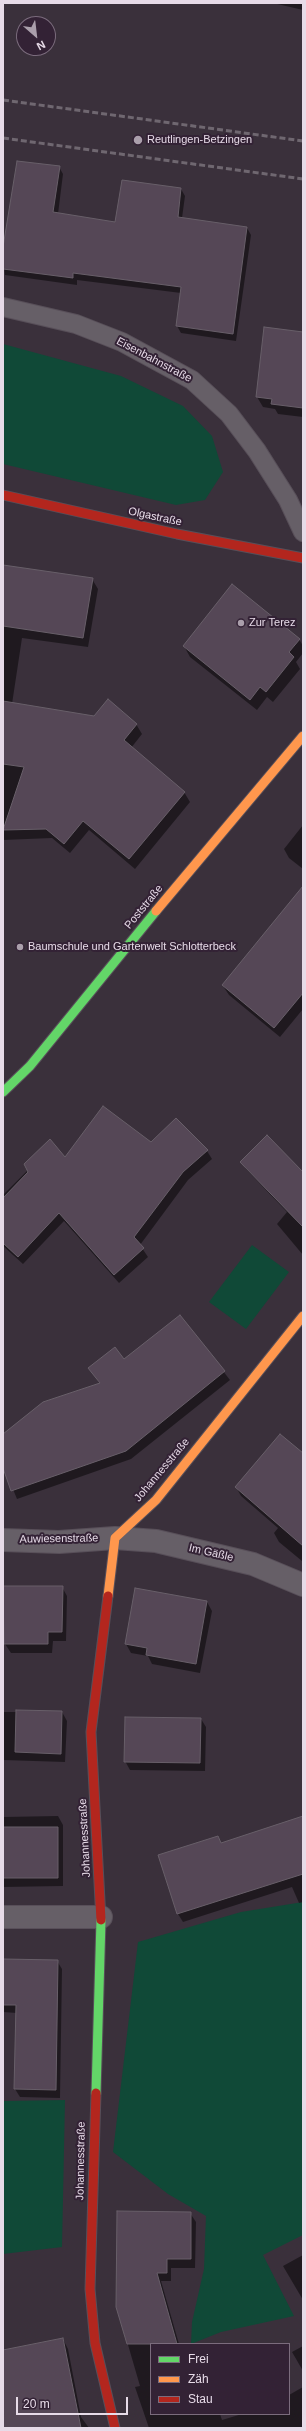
<!DOCTYPE html>
<meta charset="utf-8">
<style>
body{margin:0}
#map{position:relative;width:306px;height:2431px;overflow:hidden;background:#3a303b;font-family:Helvetica,sans-serif}
canvas{display:block}
.frame{position:absolute;inset:0;border:4px solid #e7dbe8;pointer-events:none}
.legend{position:absolute;left:150px;top:2343px;width:140px;height:72px;box-sizing:border-box;background:#332235;border:1px solid #7b6c7d;margin:0;padding:5px 7px;list-style:none;font-size:12px;color:#e7dbe8}
.legend li{display:flex;align-items:center;gap:8px;height:20px}
.legend b{width:20px;border:1px solid #7b6c7d}
.north{position:absolute;left:16px;top:16px;width:40px;height:40px;box-sizing:border-box;background:#332235;border:1px solid #7b6c7d;border-radius:50%;rotate:152deg;font-size:11px;font-weight:700;line-height:16px;text-align:center;color:#e7dbe8}
.north::after{content:'';display:block;margin:auto;width:14px;height:18px;background:#aa9fab;clip-path:polygon(50% 0,100% 100%,50% 72%,0 100%)}
.scale{position:absolute;left:16px;top:2397px;width:112px;height:18px;box-sizing:border-box;border:2px solid #e7dbe8;border-top:0;padding-left:5px;font-size:12px;line-height:14px;white-space:nowrap;color:#e7dbe8;-webkit-text-stroke:3px #332235;paint-order:stroke}
</style>
<div id="map">
<canvas width="306" height="2431"></canvas>
<div class="frame"></div>
<ul class="legend">
<li><b style="height:5px;background:#63d668"></b>Frei</li>
<li><b style="height:5px;background:#ff974d"></b>Zäh</li>
<li><b style="height:5px;background:#b3261e"></b>Stau</li>
</ul>
<div class="north">N</div>
<div class="scale">20 m</div>
</div>
<script>
const g = document.querySelector('canvas').getContext('2d');
g.lineJoin = 'round';
function paint(path, color) { g.fillStyle = color; g.fill(path, 'evenodd'); }
const shape = rows => new Path2D(rows.map(r => 'M' + r).join(''));
function trace(path, color, width, dash) { g.strokeStyle = color; g.lineWidth = width; g.lineCap = dash ? 'butt' : 'round'; g.setLineDash(dash || []); g.stroke(path); }
function write(font, color, halo, rows, align = 'center') {
  g.font = font + ' Helvetica,sans-serif'; g.lineWidth = 4; g.setLineDash([]); g.textBaseline = 'middle'; g.strokeStyle = halo; g.fillStyle = color; for (const [text, x, y, turn = 0] of rows) {
    g.save(); g.translate(x, y); g.rotate((+turn || 0) * Math.PI / 180); g.textAlign = isNaN(turn) ? turn : align; if (halo) g.strokeText(text, 0, 0); g.fillText(text, 0, 0); g.restore();
  }
}
const green = shape([
 [3,344,121,376,183,406,212,436,223,472,205,500,176,505,3,464],
 [252,1245,289,1272,246,1329,209,1302],
 [303,1902,303,2235,263,2255,294,2316,221,2332,191,2344,192,2322,204,2269,206,2216,168,2194,113,2152,138,1942,241,1912],
 [65,2100,62,2247,3,2254,3,2101]
]);
const shadow = shape([
 [273,3,303,3,303,10],
 [59,167,63,174,58,214,116,223,181,189,185,196,182,218,247,228,251,235,236,341,181,333,177,326,181,293,77,280,77,285,5,275,3,256],
 [303,333,303,417,278,414,275,409,263,407,257,397],
 [3,566,92,579,98,589,88,647,22,638,12,704,136,724,142,734,131,748,184,792,190,802,135,869,89,830,70,853,52,838,3,840],
 [299,639,303,646,303,653,296,662,300,669,273,702,267,697,257,710,190,657,184,646],
 [303,825,303,869,289,858,284,849],
 [303,887,303,1009,280,1037,229,995,223,986],
 [207,1151,212,1159,188,1180,140,1245,148,1257,119,1283,64,1221,23,1264,3,1246,3,1195,28,1170,65,1159],
 [242,1163,303,1174,303,1255,277,1224,287,1212,246,1169],
 [180,1316,230,1380,131,1459,17,1499,3,1465,3,1435,100,1384,90,1368,124,1361],
 [303,1455,303,1560,302,1561,279,1542,274,1533,278,1528,241,1496,236,1487],
 [3,1587,62,1587,67,1596,66,1641,53,1641,52,1653,11,1653,5,1644,5,1636,3,1636],
 [207,1602,212,1611,200,1673,152,1664,148,1656,131,1653,126,1644],
 [3,1712,62,1712,67,1721,65,1762,3,1760],
 [201,1719,206,1727,205,1771,130,1770,125,1761],
 [58,1816,63,1825,63,1886,3,1887,3,1817],
 [303,1817,303,1902,299,1903,292,1887,183,1922,178,1914,160,1856,218,1837,222,1844],
 [3,1961,57,1961,62,1969,60,2098,20,2097,15,2089,17,2013,3,2012],
 [190,2213,196,2222,195,2268,171,2268,171,2281,161,2281,179,2344,151,2344,151,2414,220,2414,222,2420,242,2414,289,2414,289,2395,303,2387,303,2428,149,2428,135,2387,140,2386,117,2307],
 [303,2255,303,2300,283,2266],
 [63,2339,68,2349,81,2417,89,2428,9,2428,3,2405,3,2351],
 [303,2346,303,2371,292,2352]
]);
const building = shape([
 [17,161,60,166,53,212,115,222,122,180,181,188,178,217,247,227,233,334,176,326,181,287,73,273,73,278,3,269,3,247,17,161],
 [264,327,303,332,303,408,271,404,272,399,256,397,264,327],
 [3,565,93,578,83,638,3,626,3,565],
 [232,584,300,639,289,652,294,657,266,692,260,687,250,700,183,646,232,584],
 [108,699,137,724,124,740,185,792,129,859,83,821,64,844,46,829,3,830,24,767,3,764,3,701,94,716,108,699],
 [303,886,303,993,274,1028,222,985,303,886],
 [103,1106,151,1142,176,1118,208,1150,183,1172,134,1237,144,1248,114,1275,59,1213,18,1257,3,1243,3,1198,28,1172,24,1164,50,1139,65,1157,103,1106],
 [267,1135,303,1172,303,1227,240,1162,267,1135],
 [180,1315,225,1371,126,1451,11,1491,3,1468,3,1434,43,1402,100,1383,88,1368,115,1347,124,1359,180,1315],
 [280,1434,303,1453,303,1546,235,1487,280,1434],
 [3,1586,63,1586,62,1632,48,1632,48,1644,4,1644,3,1586],
 [135,1588,207,1601,196,1664,146,1655,147,1648,125,1644,135,1588],
 [16,1710,62,1711,61,1754,15,1752,16,1710],
 [125,1717,201,1718,200,1763,124,1762,125,1717],
 [303,1816,303,1874,177,1914,158,1855,218,1836,221,1843,303,1816],
 [3,1827,58,1827,58,1878,3,1878,3,1827],
 [3,1959,58,1960,56,2090,14,2089,16,2005,3,2005,3,1959],
 [117,2211,191,2212,191,2259,167,2259,167,2273,157,2273,177,2344,127,2344,116,2307,117,2211],
 [63,2338,81,2428,3,2428,3,2350,63,2338]
]);
const lane = shape([
 [3,307,76,324,122,342,192,380,229,414,257,451,288,500,303,532]
]);
const street = shape([
 [3,1540,59,1542,115,1538,156,1541,253,1564,303,1585],
 [3,1917,101,1917]
]);
const fast = shape([
 [3,1092,30,1066,156,911],
 [96,2093,101,1920]
]);
const slow = shape([
 [156,911,303,736],
 [108,1596,115,1538,156,1500,303,1316]
]);
const jam = shape([
 [3,495,177,534,303,558],
 [101,1920,91,1732,108,1596],
 [96,2093,90,2289,95,2343,115,2428]
]);
const rail = shape([
 [3,100,303,141],
 [3,138,303,179]
]);
const markers = [
 [138,140,5,"#aa9fab"],
 [241,623,4,"#aa9fab"],
 [20,947,4,"#aa9fab"]
];
const poiNames = [
 ["Reutlingen-Betzingen",147,140],
 ["Zur Terez",249,623],
 ["Baumschule und Gartenwelt Schlotterbeck",28,947]
];
const streetNames = [
 ["Eisenbahnstraße",154,360,28],
 ["Olgastraße",155,517,12],
 ["Poststraße",144,907,-51],
 ["Johannesstraße",162,1470,-50],
 ["Auwiesenstraße",59,1539,-1],
 ["Im Gäßle",211,1553,13],
 ["Johannesstraße",85,1838,-93],
 ["Johannesstraße",81,2161,-89]
];
paint(green, '#104937');
paint(shadow, '#0007');
paint(building, '#554756');
trace(building, '#685f69', 1);
trace(lane, '#584f59', 20);
trace(street, '#584f59', 24);
trace(fast, '#584f59', 11);
trace(slow, '#584f59', 11);
trace(jam, '#584f59', 11);
trace(lane, '#665f67', 18);
trace(street, '#665f67', 22);
trace(fast, '#63d668', 9);
trace(slow, '#ff974d', 9);
trace(jam, '#b3261e', 9);
trace(rail, '#6f6770', 3, [6, 3]);
for (const [x, y, r, color] of markers) { const dot = new Path2D(); dot.arc(x, y, r, 0, 2 * Math.PI); g.fillStyle = color; g.fill(dot); trace(dot, '#332235', 1.5); }
write('11px', '#e7dbe8', '#332235', poiNames, 'left');
write('11px', '#e7dbe8', '#332235', streetNames);
</script>
